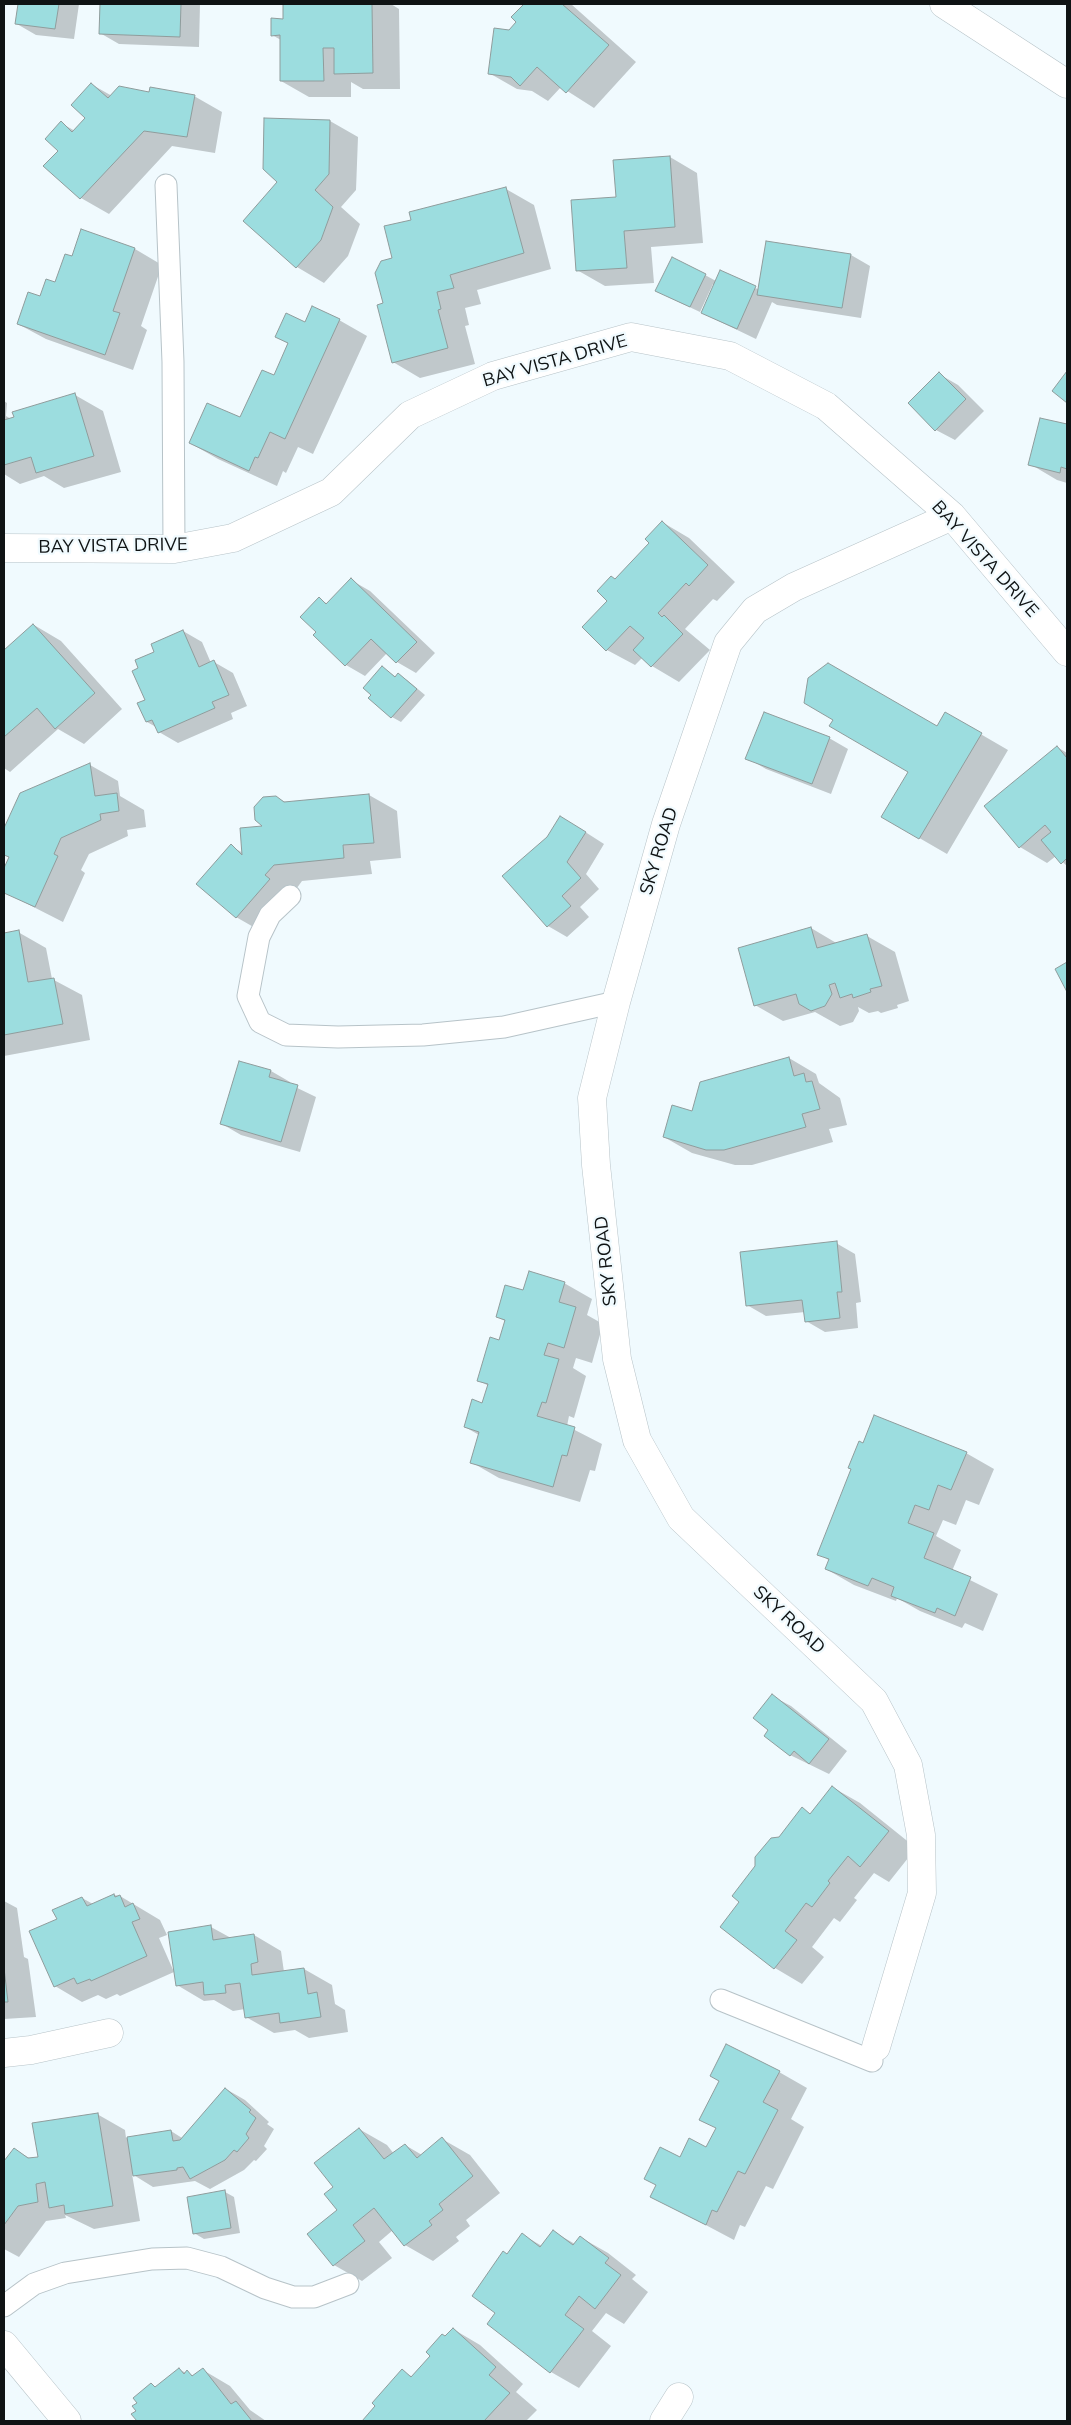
<!DOCTYPE html>
<style>
body{margin:0}
#map{position:relative;width:1071px;height:2425px;overflow:hidden;background:#f0fafe;font-family:Mulish,sans-serif}
canvas{display:block}
.frame{position:absolute;inset:0;border:5px solid #0f1314;pointer-events:none}
</style>
<div id="map">
<canvas width="1071" height="2425"></canvas>
<div class="frame"></div>
</div>
<script>
const g = document.querySelector('canvas').getContext('2d');
g.lineJoin = 'round';
function paint(path, color) { g.fillStyle = color; g.fill(path, 'evenodd'); }
const shape = rows => new Path2D(rows.map(r => 'M' + r).join(''));
function trace(path, color, width, dash) { g.strokeStyle = color; g.lineWidth = width; g.lineCap = dash ? 'butt' : 'round'; g.setLineDash(dash || []); g.stroke(path); }
function write(font, color, halo, rows, align = 'center') {
  g.font = font + ' Mulish,sans-serif'; g.lineWidth = 4.5; g.setLineDash([]); g.textBaseline = 'middle'; g.strokeStyle = halo; g.fillStyle = color; for (const [text, x, y, turn = 0] of rows) {
    g.save(); g.translate(x, y); g.rotate((+turn || 0) * Math.PI / 180); g.textAlign = isNaN(turn) ? turn : align; if (halo) g.strokeText(text, 0, 0); g.fillText(text, 0, 0); g.restore();
  }
}
const shadow = shape([
 [19,4,79,4,74,39,36,35,17,24],
 [101,4,200,4,199,47,119,44,100,33],
 [284,4,391,4,399,9,400,89,363,89,351,82,351,97,309,97,281,81,281,40,272,35,284,20],
 [525,4,571,4,636,62,594,108,561,87,548,101,532,91,517,89,489,73,510,31,518,22,513,17],
 [91,84,112,96,150,93,194,96,222,112,215,153,172,146,109,214,81,198,45,166,60,151,61,123,75,131,87,118],
 [265,119,330,121,358,137,356,190,341,207,360,224,348,256,324,283,297,267],
 [670,157,697,173,703,243,651,247,654,283,605,286,577,270,618,198],
 [506,189,534,205,551,269,477,290,481,304,465,308,469,325,465,326,475,364,420,378,393,362,385,304,393,259,412,220],
 [767,242,851,255,870,266,861,318,777,305,772,302,756,339,702,313,715,285,713,284,700,312,666,296,705,275,716,281,759,289],
 [135,249,162,265,141,326,147,330,133,370,46,339,18,324,55,284,73,258],
 [339,320,367,336,313,454,298,447,286,473,283,471,277,486,218,459,190,443,241,419,275,376,289,344,276,337,306,323],
 [939,374,958,385,984,411,955,440,936,430],
 [75,395,103,411,121,472,64,488,44,476,20,484,4,474,4,401,7,403,6,416,11,419],
 [1040,419,1067,426,1067,483,1057,480,1030,464],
 [662,522,689,538,735,582,717,601,713,599,685,629,710,650,679,682,652,666,642,658,635,665,607,650,609,601,615,579,651,543],
 [351,580,370,591,435,653,416,673,397,662,387,653,365,676,346,665,318,632,319,599,328,604],
 [34,625,61,641,122,709,84,744,58,729,10,772,4,768,4,651],
 [183,631,202,642,211,663,214,662,233,673,247,706,231,713,233,719,178,743,159,732,156,727,147,722,146,700,156,652],
 [382,667,396,677,398,675,407,680,425,695,401,722,392,717,373,695],
 [946,714,1008,750,947,854,883,817],
 [829,738,848,749,831,794,766,769,747,758],
 [1057,747,1067,753,1067,866,1056,856,1047,863,1020,847],
 [90,765,118,781,120,796,144,810,146,827,127,830,128,836,89,854,81,870,85,873,63,922,4,892,4,871,10,858,4,854,4,831,21,794],
 [369,795,397,811,401,858,370,861,372,874,302,881,264,933,236,917,231,846,243,853,264,827,276,797,287,803],
 [579,828,604,844,586,874,599,889,580,907,589,917,567,937,548,926,504,876],
 [811,928,838,944,867,936,895,952,909,1001,897,1005,898,1008,881,1013,878,1011,869,1013,858,1007,859,1011,853,1022,840,1026,815,1012,783,1021,755,1005],
 [18,932,46,948,52,979,82,995,90,1040,4,1056,4,935],
 [789,1058,816,1074,819,1083,840,1098,847,1125,829,1129,833,1142,752,1165,735,1165,692,1153,664,1137,692,1112],
 [240,1062,271,1071,290,1082,289,1084,316,1097,300,1152,241,1135,222,1124],
 [836,1243,855,1254,861,1302,856,1303,858,1328,825,1332,806,1321,805,1312,766,1316,747,1305],
 [564,1283,592,1299,587,1315,603,1324,592,1363,576,1358,573,1368,586,1376,574,1418,569,1416,567,1426,602,1444,595,1471,590,1470,580,1502,499,1478,471,1462,479,1435,465,1427,483,1405,489,1386,479,1381,500,1342,505,1321,497,1317,524,1292],
 [864,1445,966,1453,994,1469,979,1505,966,1500,956,1525,943,1520,936,1536,961,1550,952,1571,998,1594,983,1631,965,1623,962,1628,920,1611,897,1598,896,1601,854,1585,826,1569,830,1561,819,1554],
 [772,1696,791,1706,847,1751,829,1774,790,1755,770,1729],
 [832,1787,860,1803,916,1848,889,1882,874,1873,854,1898,857,1900,840,1922,834,1918,812,1947,824,1957,802,1984,775,1968,721,1927,741,1902,779,1838,802,1809,811,1814],
 [114,1895,120,1896,160,1920,167,1935,159,1938,174,1972,120,1996,117,1994,106,1999,98,1995,82,2002,55,1986,58,1920,82,1898,93,1904],
 [4,1901,17,1908,24,1957,28,1959,36,2017,4,2019],
 [211,1927,231,1938,254,1935,281,1951,284,1972,304,1969,332,1985,335,2004,345,2010,348,2032,309,2038,295,2030,274,2033,246,2017,245,2009,233,2011,214,2000,204,2001,177,1985],
 [779,2072,807,2088,791,2119,804,2127,773,2189,766,2186,745,2227,740,2225,734,2240,651,2196,681,2159,707,2149,717,2128,701,2119],
 [226,2089,245,2100,269,2122,267,2124,274,2129,264,2146,267,2149,256,2161,254,2160,244,2170,210,2189,195,2181,153,2187,132,2174,140,2221,94,2229,65,2215,66,2218,46,2221,19,2257,4,2249,4,2163,14,2149,31,2159,39,2158,97,2114,125,2130,126,2138,171,2131,182,2138],
 [359,2129,387,2145,394,2154,405,2145,422,2155,442,2139,470,2155,500,2193,466,2220,470,2226,456,2237,459,2241,433,2261,405,2245,393,2230,379,2242,392,2258,362,2281,334,2265,338,2211,334,2188],
 [225,2192,234,2197,240,2233,204,2239,194,2233],
 [554,2232,575,2244,580,2237,608,2253,636,2275,632,2279,648,2292,624,2324,606,2313,592,2331,611,2346,579,2388,551,2372,488,2324,497,2313,507,2255,523,2235,542,2246],
 [453,2329,480,2345,523,2384,516,2392,537,2410,526,2421,363,2421,402,2371,413,2377],
 [179,2370,195,2376,203,2370,230,2386,250,2410,266,2421,139,2421,133,2414,138,2411,138,2403,151,2385,156,2387]
]);
const building = shape([
 [18,4,59,4,55,29,15,24,18,4],
 [100,4,181,4,180,37,99,34,100,4],
 [283,4,372,4,373,73,334,74,334,48,323,48,324,81,280,81,280,35,271,36,271,18,283,19,283,4],
 [524,4,562,4,609,45,566,93,537,67,520,86,511,77,488,74,494,28,509,30,516,22,511,17,524,4],
 [91,83,108,98,119,86,149,92,150,87,195,95,187,137,144,131,80,199,43,166,58,151,45,139,61,121,72,132,85,118,71,105,91,83],
 [264,118,330,120,329,174,315,190,333,207,321,240,296,268,243,221,277,182,263,169,264,118],
 [670,156,675,227,624,231,627,268,576,271,571,200,616,197,613,160,670,156],
 [506,187,524,253,450,275,454,288,437,292,441,309,438,310,448,348,392,363,377,305,383,303,375,273,381,261,392,258,384,226,411,220,409,212,506,187],
 [81,229,135,248,113,311,120,313,105,355,17,324,28,292,40,296,46,279,55,282,65,254,72,256,81,229],
 [766,241,851,254,842,308,757,295,766,241],
 [672,257,706,274,690,307,655,291,672,257],
 [720,270,756,286,737,329,701,313,720,270],
 [312,306,340,319,285,439,270,432,258,458,255,457,249,471,189,443,207,403,240,417,262,370,274,375,288,343,275,337,286,313,305,322,312,306],
 [1067,371,1067,403,1052,391,1067,371],
 [939,372,966,399,935,431,908,403,939,372],
 [75,393,94,456,36,473,31,457,4,465,4,420,14,417,12,412,75,393],
 [1040,418,1067,424,1067,469,1061,467,1060,473,1028,465,1040,418],
 [662,521,708,565,689,586,686,583,658,613,662,617,664,615,683,634,651,667,633,650,644,638,630,626,606,651,582,627,607,601,597,591,611,576,615,579,649,543,645,539,662,521],
 [351,578,417,642,396,663,371,639,345,666,313,635,316,632,300,617,319,597,326,604,351,578],
 [33,624,95,693,55,729,37,708,4,737,4,650,33,624],
 [183,630,199,667,214,660,229,695,212,702,215,708,158,733,152,720,146,722,137,703,145,700,132,671,138,668,135,660,154,652,151,644,183,630],
 [828,663,937,726,945,712,982,733,919,839,881,817,908,772,829,726,833,720,804,703,808,678,828,663],
 [382,666,395,677,398,673,417,689,391,718,368,698,371,695,363,688,382,666],
 [764,712,830,737,812,784,745,759,764,712],
 [1057,746,1067,758,1067,858,1061,864,1041,840,1051,832,1045,825,1019,848,984,806,1057,746],
 [90,763,95,796,117,793,119,811,100,814,101,820,61,838,54,854,58,856,35,907,4,893,4,868,9,857,4,855,4,828,20,793,90,763],
 [369,794,374,843,343,845,344,858,274,865,265,875,270,879,236,918,196,884,231,844,242,855,240,828,262,826,255,820,254,807,263,797,276,796,284,802,369,794],
 [560,816,586,832,567,862,581,878,562,896,571,906,547,927,502,876,547,837,560,816],
 [811,927,817,948,867,934,882,986,870,989,871,992,853,998,852,994,840,998,835,983,829,985,832,994,825,1006,811,1011,799,1004,796,994,754,1006,738,948,811,927],
 [19,930,28,982,54,978,63,1024,4,1035,4,933,19,930],
 [1067,962,1067,992,1055,969,1067,962],
 [789,1057,794,1076,804,1073,806,1082,812,1081,820,1109,802,1114,806,1127,724,1150,706,1150,663,1137,672,1105,692,1111,700,1082,789,1057],
 [239,1061,271,1070,269,1077,298,1085,281,1142,220,1124,239,1061],
 [837,1241,842,1292,837,1292,840,1318,805,1322,802,1300,746,1306,740,1252,837,1241],
 [529,1271,565,1282,559,1302,576,1307,564,1348,548,1343,544,1355,559,1359,546,1403,542,1402,537,1416,575,1427,567,1456,562,1455,553,1487,470,1463,479,1432,464,1427,472,1399,482,1403,488,1384,477,1381,490,1337,499,1340,505,1320,496,1317,505,1285,523,1290,529,1271],
 [874,1415,967,1452,951,1490,938,1485,929,1510,915,1505,908,1523,934,1533,924,1558,971,1577,955,1616,937,1608,935,1613,891,1596,894,1587,872,1578,868,1586,825,1569,829,1559,817,1555,851,1469,848,1468,859,1441,863,1443,874,1415],
 [772,1694,829,1739,809,1764,794,1751,790,1756,764,1736,768,1730,753,1718,772,1694],
 [832,1786,889,1831,860,1867,848,1856,828,1881,830,1883,812,1907,806,1903,785,1931,797,1940,774,1969,720,1927,739,1902,732,1896,755,1866,755,1857,771,1838,779,1837,802,1807,810,1814,832,1786],
 [114,1894,115,1897,120,1895,125,1907,133,1903,140,1919,132,1922,147,1956,91,1981,90,1979,77,1984,74,1978,54,1987,29,1931,57,1919,52,1910,82,1897,87,1906,114,1894],
 [211,1925,213,1940,254,1934,258,1962,251,1964,252,1975,304,1968,308,1994,317,1992,321,2017,280,2023,279,2013,245,2018,240,1983,225,1985,226,1993,204,1995,203,1982,176,1986,168,1932,211,1925],
 [4,1968,8,2002,4,2002,4,1968],
 [726,2044,780,2071,763,2102,778,2110,745,2174,738,2171,717,2212,712,2210,706,2225,650,2197,656,2185,644,2179,660,2147,680,2157,689,2138,706,2147,716,2128,699,2120,719,2081,710,2076,726,2044],
 [225,2088,251,2110,249,2112,256,2118,246,2134,249,2138,237,2152,234,2150,225,2160,190,2179,183,2167,177,2168,177,2170,133,2176,127,2137,171,2130,173,2141,180,2140,225,2088],
 [98,2113,113,2206,65,2214,64,2205,49,2208,45,2182,36,2184,38,2202,18,2206,4,2225,4,2161,14,2148,28,2158,38,2157,32,2123,98,2113],
 [359,2128,384,2159,405,2144,417,2158,442,2137,473,2176,439,2204,443,2210,429,2221,432,2225,404,2246,374,2208,353,2225,365,2241,333,2266,307,2234,337,2210,324,2194,333,2187,314,2163,359,2128],
 [225,2190,231,2228,193,2234,187,2197,225,2190],
 [553,2230,573,2245,580,2236,609,2258,605,2263,621,2275,595,2309,579,2296,565,2315,584,2329,550,2373,487,2324,495,2313,472,2296,503,2251,507,2254,522,2233,540,2247,553,2230],
 [453,2328,496,2367,489,2375,510,2393,484,2421,362,2421,375,2406,372,2403,402,2369,411,2377,430,2356,426,2352,442,2334,445,2336,453,2328],
 [179,2368,184,2374,187,2370,192,2376,203,2368,231,2404,236,2401,252,2421,137,2421,131,2414,136,2411,132,2406,137,2403,133,2398,151,2383,155,2387,179,2368]
]);
const lane = shape([
 [166,185,173,362,174,549],
 [290,896,270,915,259,937,248,996,260,1022,286,1035,338,1037,423,1035,504,1027,616,1002],
 [721,2000,872,2061],
 [4,2306,34,2284,65,2273,152,2259,187,2258,221,2267,265,2288,293,2297,314,2297,348,2284]
]);
const street = shape([
 [4,548,174,549,233,538,331,492,410,415,493,376,631,337,730,356,826,406,952,516,1067,652],
 [876,2047,922,1893,921,1835,908,1765,874,1701,681,1518,637,1440,617,1359,596,1165,592,1098,616,1002,666,824,728,643,755,610,794,587,952,516],
 [4,2053,31,2050,109,2033],
 [4,2345,67,2421],
 [664,2421,679,2397]
]);
const secondary = shape([
 [944,4,1067,84]
]);
const streetNames = [
 ["BAY VISTA DRIVE",555,361,-16],
 ["BAY VISTA DRIVE",113,546,-1],
 ["BAY VISTA DRIVE",985,559,48],
 ["SKY ROAD",659,851,-73],
 ["SKY ROAD",606,1261,-96],
 ["SKY ROAD",789,1620,43]
];
paint(shadow, '#0003');
paint(building, '#9cdddf');
trace(building, '#8f9c9c', 1);
trace(lane, '#b7c3c8', 23);
trace(street, '#b7c3c8', 29);
trace(secondary, '#b7c3c8', 29);
trace(lane, '#fff', 21);
trace(street, '#fff', 28);
trace(secondary, '#fff', 28);
write('18px', '#0f1314', '#f0fafe', streetNames);
</script>
